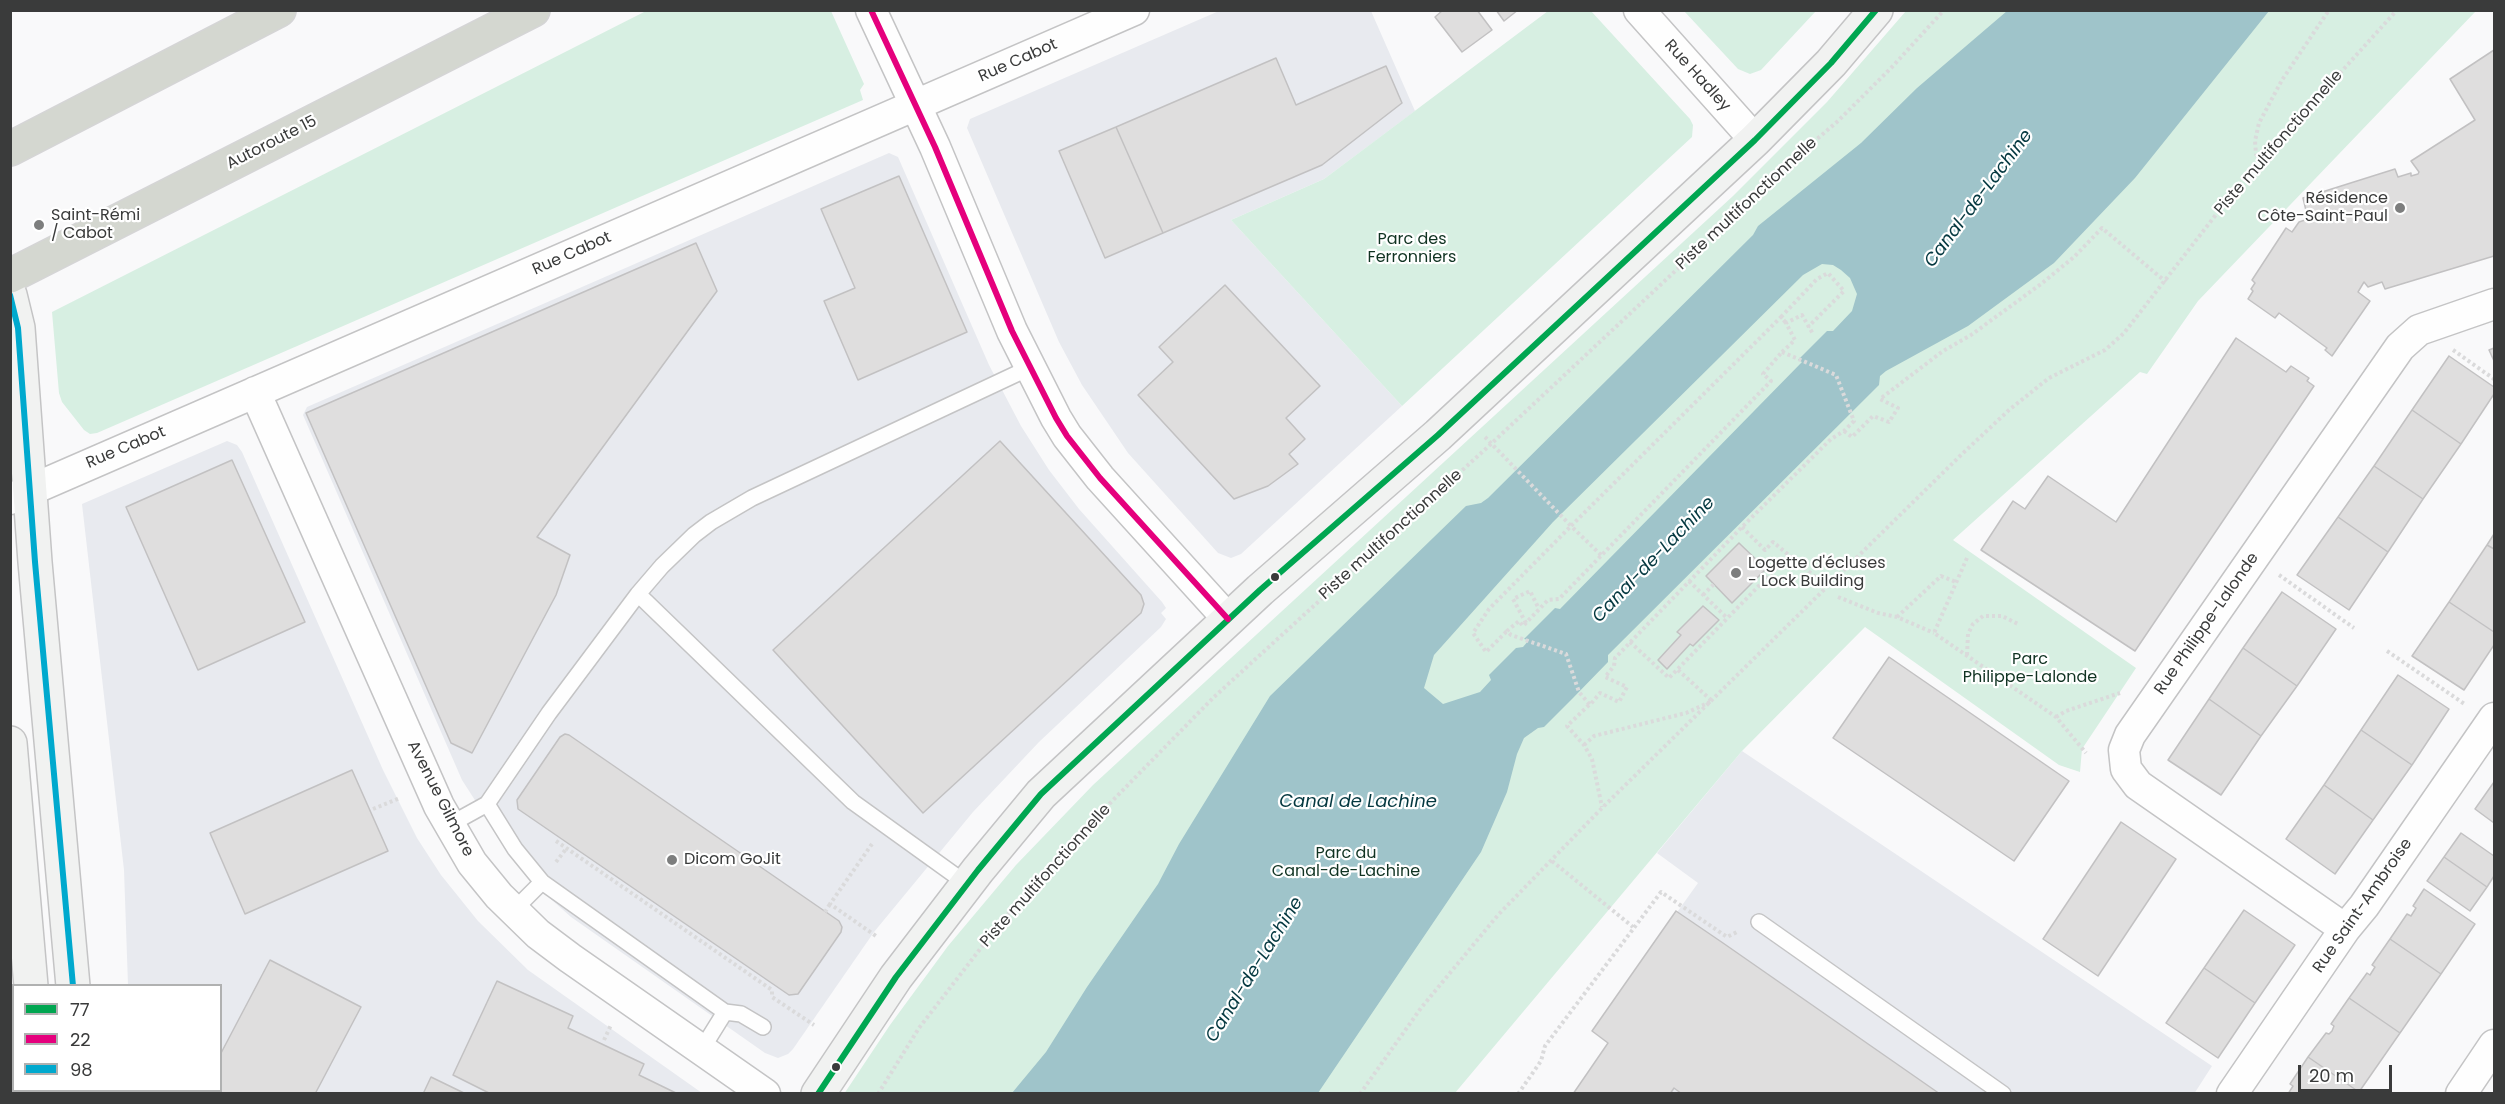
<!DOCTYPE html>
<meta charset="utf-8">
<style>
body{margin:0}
#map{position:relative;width:2505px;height:1104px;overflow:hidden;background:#f9f9fa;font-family:Poppins,sans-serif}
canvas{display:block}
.frame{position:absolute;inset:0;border:12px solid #3a3b3b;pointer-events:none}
.legend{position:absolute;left:12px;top:984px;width:210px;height:108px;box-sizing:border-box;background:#fff;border:2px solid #b0b1b1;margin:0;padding:8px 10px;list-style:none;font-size:18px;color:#3a3b3b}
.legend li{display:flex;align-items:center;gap:12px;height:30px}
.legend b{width:30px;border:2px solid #b0b1b1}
.scale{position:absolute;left:2298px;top:1065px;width:94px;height:27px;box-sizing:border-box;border:3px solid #3a3b3b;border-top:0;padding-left:8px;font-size:18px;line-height:21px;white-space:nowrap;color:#3a3b3b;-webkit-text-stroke:4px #fff;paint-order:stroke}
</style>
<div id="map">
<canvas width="2505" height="1104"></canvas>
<div class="frame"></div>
<ul class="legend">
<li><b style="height:8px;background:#00a651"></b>77</li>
<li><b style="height:8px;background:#e5007d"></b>22</li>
<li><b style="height:8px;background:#00a9ce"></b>98</li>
</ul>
<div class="scale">20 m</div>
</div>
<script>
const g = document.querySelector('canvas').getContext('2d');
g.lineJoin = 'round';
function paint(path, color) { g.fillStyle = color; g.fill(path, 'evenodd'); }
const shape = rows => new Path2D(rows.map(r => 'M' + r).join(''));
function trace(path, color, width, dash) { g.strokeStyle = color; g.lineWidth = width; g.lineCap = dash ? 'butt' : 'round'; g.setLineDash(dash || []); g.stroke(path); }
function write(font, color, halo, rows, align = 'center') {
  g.font = font + ' Poppins,sans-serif'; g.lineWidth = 4.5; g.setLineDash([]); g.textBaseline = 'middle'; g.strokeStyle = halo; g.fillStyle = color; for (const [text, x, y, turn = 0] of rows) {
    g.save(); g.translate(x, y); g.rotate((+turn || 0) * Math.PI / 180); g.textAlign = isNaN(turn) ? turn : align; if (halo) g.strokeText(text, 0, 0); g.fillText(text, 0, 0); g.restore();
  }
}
const built = shape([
 [1219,11,1371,11,1415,111,1324,179,1231,220,1402,406,1241,554,1231,558,1218,553,1128,453,1082,385,1059,342,967,128,970,119],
 [889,153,898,157,989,365,1021,426,1049,470,1079,509,1162,602,1166,608,1161,613,1166,619,1161,627,1039,742,973,812,874,932,793,1049,788,1054,778,1058,765,1053,571,917,544,893,507,850,462,780,303,415,307,407],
 [227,441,237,445,242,452,383,770,417,838,441,875,478,921,528,970,702,1093,157,1093,156,1091,220,1090,220,986,128,985,124,870,82,504],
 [1742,751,2212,1066,2194,1094,1573,1094,1608,1043,1592,1031,1698,883,1657,853]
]);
const green = shape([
 [646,11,831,11,864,84,860,90,863,100,97,433,90,434,84,430,62,402,59,393,52,312],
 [1548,11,1591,11,1690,119,1693,125,1692,137,1402,406,1231,220,1324,179],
 [1684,11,1816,11,1761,70,1750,74,1738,69],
 [1906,11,2476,11,2198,301,2147,374,2140,372,1953,540,2136,668,2082,749,2080,772,2059,765,1865,627,1742,751,1455,1093,844,1094,890,1025,948,946,1016,865,1093,785,1733,196,1827,102]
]);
const water = shape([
 [2007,11,2269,11,2135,178,2054,263,1968,326,1886,371,1880,376,1879,385,1608,655,1608,662,1573,698,1544,727,1538,728,1524,738,1517,754,1507,792,1481,852,1318,1093,1012,1093,1046,1052,1087,987,1158,884,1179,844,1270,696,1466,506,1481,503,1488,498,1753,235,1758,226,1861,143,1917,88],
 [1822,264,1833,265,1841,270,1850,278,1857,294,1852,311,1833,331,1827,331,1798,360,1802,362,1560,609,1555,608,1524,639,1529,640,1523,647,1516,648,1489,675,1491,680,1480,692,1443,704,1424,688,1434,655,1553,522,1803,275]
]);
const building = shape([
 [1443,10,1477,10,1492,30,1462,52,1435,17,1443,10],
 [1496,10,1518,10,1504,21,1496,10],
 [2494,50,2494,256,2385,289,2382,282,2368,287,2364,282,2358,292,2370,301,2332,356,2325,350,2327,348,2279,313,2275,318,2248,299,2253,291,2251,289,2255,283,2252,280,2286,228,2292,232,2299,222,2308,219,2303,198,2395,169,2398,177,2411,173,2411,176,2418,174,2419,172,2411,161,2475,120,2450,79,2494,50],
 [1276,58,1296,105,1386,66,1402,103,1322,165,1163,233,1116,127,1276,58],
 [1116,127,1163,233,1105,258,1059,151,1116,127],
 [899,176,967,332,858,380,824,301,855,288,821,209,899,176],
 [696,243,717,291,537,537,570,555,556,595,472,753,451,743,306,413,696,243],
 [1225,285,1320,386,1286,418,1305,439,1289,454,1298,464,1268,486,1234,499,1138,395,1173,362,1159,347,1225,285],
 [2236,338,2286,372,2291,366,2309,378,2307,381,2314,386,2135,651,1981,550,2013,501,2025,509,2048,476,2116,522,2236,338],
 [2494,348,2494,361,2489,350,2494,348],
 [2449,356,2494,387,2494,394,2461,444,2412,410,2449,356],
 [2412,410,2461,444,2423,499,2374,466,2412,410],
 [1000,441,1141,595,1144,604,1141,613,923,813,773,650,1000,441],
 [232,460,305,622,198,670,126,507,232,460],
 [2374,466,2423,499,2388,552,2338,517,2374,466],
 [2338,517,2388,552,2349,610,2297,575,2338,517],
 [2494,534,2494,549,2487,545,2494,534],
 [1739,543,1766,569,1732,603,1706,576,1739,543],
 [2487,545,2494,549,2494,632,2449,602,2487,545],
 [2282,592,2336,629,2297,686,2243,648,2282,592],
 [2449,602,2494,632,2494,645,2464,690,2412,656,2449,602],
 [1703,606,1719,620,1693,646,1690,644,1667,669,1658,660,1681,635,1677,632,1703,606],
 [2243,648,2297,686,2261,736,2209,699,2243,648],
 [1889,657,2069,781,2014,861,1833,738,1889,657],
 [2398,675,2449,709,2412,765,2361,730,2398,675],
 [2209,699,2261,736,2221,795,2168,760,2209,699],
 [2361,730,2412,765,2373,820,2324,785,2361,730],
 [565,734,569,735,839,921,842,927,841,932,798,994,789,995,518,809,517,800,560,737,565,734],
 [352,770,388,851,245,914,210,833,352,770],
 [2494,782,2494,823,2475,809,2494,782],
 [2324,785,2373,820,2335,874,2286,839,2324,785],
 [2121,822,2176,859,2098,976,2043,939,2121,822],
 [2461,833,2494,856,2494,876,2487,887,2444,857,2461,833],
 [2444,857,2487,887,2470,911,2427,881,2444,857],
 [2424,889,2475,924,2441,974,2390,939,2407,914,2411,916,2416,908,2413,906,2424,889],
 [2244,910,2295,945,2255,1003,2204,968,2244,910],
 [1676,911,1723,943,1940,1094,1682,1094,1674,1088,1670,1094,1573,1094,1608,1043,1592,1031,1676,911],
 [2390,939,2441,974,2400,1033,2349,998,2367,973,2370,975,2375,967,2372,965,2390,939],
 [270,960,361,1007,315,1094,201,1094,202,1090,220,1090,220,1055,270,960],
 [2204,968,2255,1003,2218,1058,2166,1023,2204,968],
 [497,981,573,1016,568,1028,644,1064,639,1075,678,1094,491,1094,453,1075,497,981],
 [2349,998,2400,1033,2359,1092,2308,1057,2326,1033,2329,1034,2332,1031,2334,1026,2331,1024,2349,998],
 [2308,1057,2359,1092,2358,1094,2288,1094,2293,1086,2290,1084,2308,1057],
 [431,1077,466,1094,423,1094,431,1077]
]);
const path = shape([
 [2261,161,2256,154,2255,141,2259,123,2282,80,2329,10],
 [1781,317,1817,279,1828,273,1844,291,1808,327],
 [2453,350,2494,379],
 [1782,352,1836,375,1854,421,1844,431,1831,439,1742,527,1615,658,1614,666,1605,677,1627,687,1619,702,1600,693,1590,705,1579,692,1566,654,1511,635,1507,631,1519,621,1523,626,1548,600,1559,599,1771,381,1763,374,1782,352],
 [1782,352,1795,340,1786,323,1802,315,1813,334],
 [1844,431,1852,437,1873,416,1889,422,1898,408,1880,399,1943,351,1971,335,2041,284,2074,257,2102,228,2166,282],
 [1485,437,1571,526,1489,609,1473,633,1486,652,1507,631],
 [1742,527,1765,550,1773,542,1825,585],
 [1601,555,1571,526,1781,317,1786,323],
 [1967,558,1934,633,2056,717,2086,753],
 [2279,575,2354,628],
 [1689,581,1727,618],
 [1703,595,1714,584],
 [1838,597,1878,613,1897,617,1934,633],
 [1897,617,1941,576,1956,582],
 [1526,623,1513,599,1530,591,1539,609],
 [1630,642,1669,678,1788,556],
 [2387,651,2466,705],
 [1967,655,1968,634,1973,624,1983,616,2002,616,2018,624],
 [1589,705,1567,726,1584,745,1592,759,1602,807],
 [2056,717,2066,711,2120,693],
 [1584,745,1594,736,1686,713,1712,701,1677,669],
 [373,809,400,798],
 [556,841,772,990,772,997,814,1025],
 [872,844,830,904,876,936],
 [1552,861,1633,927],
 [556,862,566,849],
 [825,912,830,904],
 [604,1040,611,1025],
 [878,1094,919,1028,1001,922,1076,838,1214,697,1491,444,1720,229,1754,193,1838,121,1893,66,1944,10],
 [1360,1094,1421,1008,1498,915,1602,808,1961,455,2009,410,2049,378,2105,350,2124,333,2239,185,2397,10],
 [1518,1094,1541,1061,1545,1046,1661,892,1727,937,1739,931]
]);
const service = shape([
 [638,594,853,802,967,884],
 [487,804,549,713,638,594,662,566,694,535,711,522,752,498,1029,368],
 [449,825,487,804,515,849,542,882],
 [513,911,542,882,725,1012,741,1014,763,1027],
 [1759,922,2003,1094],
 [702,1049,725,1012]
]);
const minor = shape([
 [871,10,935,147,1012,331,1056,418,1067,436,1100,478,1228,619],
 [1639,10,1755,140],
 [255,392,439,806,472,863,499,896,538,934,570,958,765,1094],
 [10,499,1134,10],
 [2345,929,2138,785,2126,769,2124,750,2130,735,2400,347,2419,330,2494,304],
 [2232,1094,2345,929,2364,906,2494,718],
 [2461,1094,2494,1045]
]);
const secondary = shape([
 [10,295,18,328,35,562,73,986],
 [10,743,31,986],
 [54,1090,54,1094],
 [95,1090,95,1094],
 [818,1094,896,977,978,870,1041,794,1260,590,1438,435,1755,140,1831,63,1876,10]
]);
const motorway = shape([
 [10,149,279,10],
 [10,276,533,10]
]);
const bus1 = shape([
 [818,1094,896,977,978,870,1041,794,1260,590,1438,435,1755,140,1831,63,1876,10]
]);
const bus2 = shape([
 [871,10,935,147,1012,331,1056,418,1067,436,1100,478,1228,619]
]);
const bus3 = shape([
 [10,295,18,328,35,562,73,986]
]);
const markers = [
 [2400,208,6,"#7d7e7e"],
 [39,225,6,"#7d7e7e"],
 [1736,573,6,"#7d7e7e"],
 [1275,577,5,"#3a3b3b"],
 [672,860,6,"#7d7e7e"],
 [836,1067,5,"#3a3b3b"]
];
const streetNames = [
 ["Rue Cabot",1018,61,-24],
 ["Rue Hadley",1697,76,48],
 ["Autoroute 15",272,143,-27],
 ["Piste multifonctionnelle",2279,143,-49],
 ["Piste multifonctionnelle",1747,204,-43],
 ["Rue Cabot",572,254,-24],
 ["Rue Cabot",126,448,-23],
 ["Piste multifonctionnelle",1391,535,-42],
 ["Rue Philippe-Lalonde",2207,624,-55],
 ["Avenue Gilmore",440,799,63],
 ["Piste multifonctionnelle",1046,876,-48],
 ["Rue Saint-Ambroise",2363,906,-55]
];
const poiNames = [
 ["Résidence",2388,199,"right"],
 ["Côte-Saint-Paul",2388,217,"right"],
 ["Saint-Rémi",51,216],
 ["/ Cabot",51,234],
 ["Logette d'écluses",1748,564],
 ["- Lock Building",1748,582],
 ["Dicom GoJit",684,860]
];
const parkNames = [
 ["Parc des",1412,240],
 ["Ferronniers",1412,258],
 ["Parc",2030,660],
 ["Philippe-Lalonde",2030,678],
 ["Parc du",1346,854],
 ["Canal-de-Lachine",1346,872]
];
const waterNames = [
 ["Canal-de-Lachine",1979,199,-53],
 ["Canal-de-Lachine",1654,560,-46],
 ["Canal de Lachine",1358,802],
 ["Canal-de-Lachine",1255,970,-58]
];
paint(built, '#e8eaef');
paint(green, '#d7efe2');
paint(water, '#9fc4ca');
paint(building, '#dfdede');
trace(building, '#c2c1c2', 1.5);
trace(service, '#c4c4c5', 18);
trace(minor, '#c4c4c5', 33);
trace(secondary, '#c4c4c5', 36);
trace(motorway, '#d5d5d6', 36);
trace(path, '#dadadb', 4, [3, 3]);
trace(service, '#fefefe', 15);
trace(minor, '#fefefe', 30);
trace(secondary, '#f1f2f1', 33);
trace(motorway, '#d4d7d0', 33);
trace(bus1, '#00a651', 6);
trace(bus2, '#e5007d', 6);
trace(bus3, '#00a9ce', 6);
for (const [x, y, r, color] of markers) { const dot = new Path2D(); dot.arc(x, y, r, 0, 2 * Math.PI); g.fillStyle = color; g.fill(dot); trace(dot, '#fff', 2); }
write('16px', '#3a3b3b', '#fff', streetNames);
write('16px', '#3a3b3b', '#fff', poiNames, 'left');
write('16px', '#103322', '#fff', parkNames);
write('italic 18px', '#043840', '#fff', waterNames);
</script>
